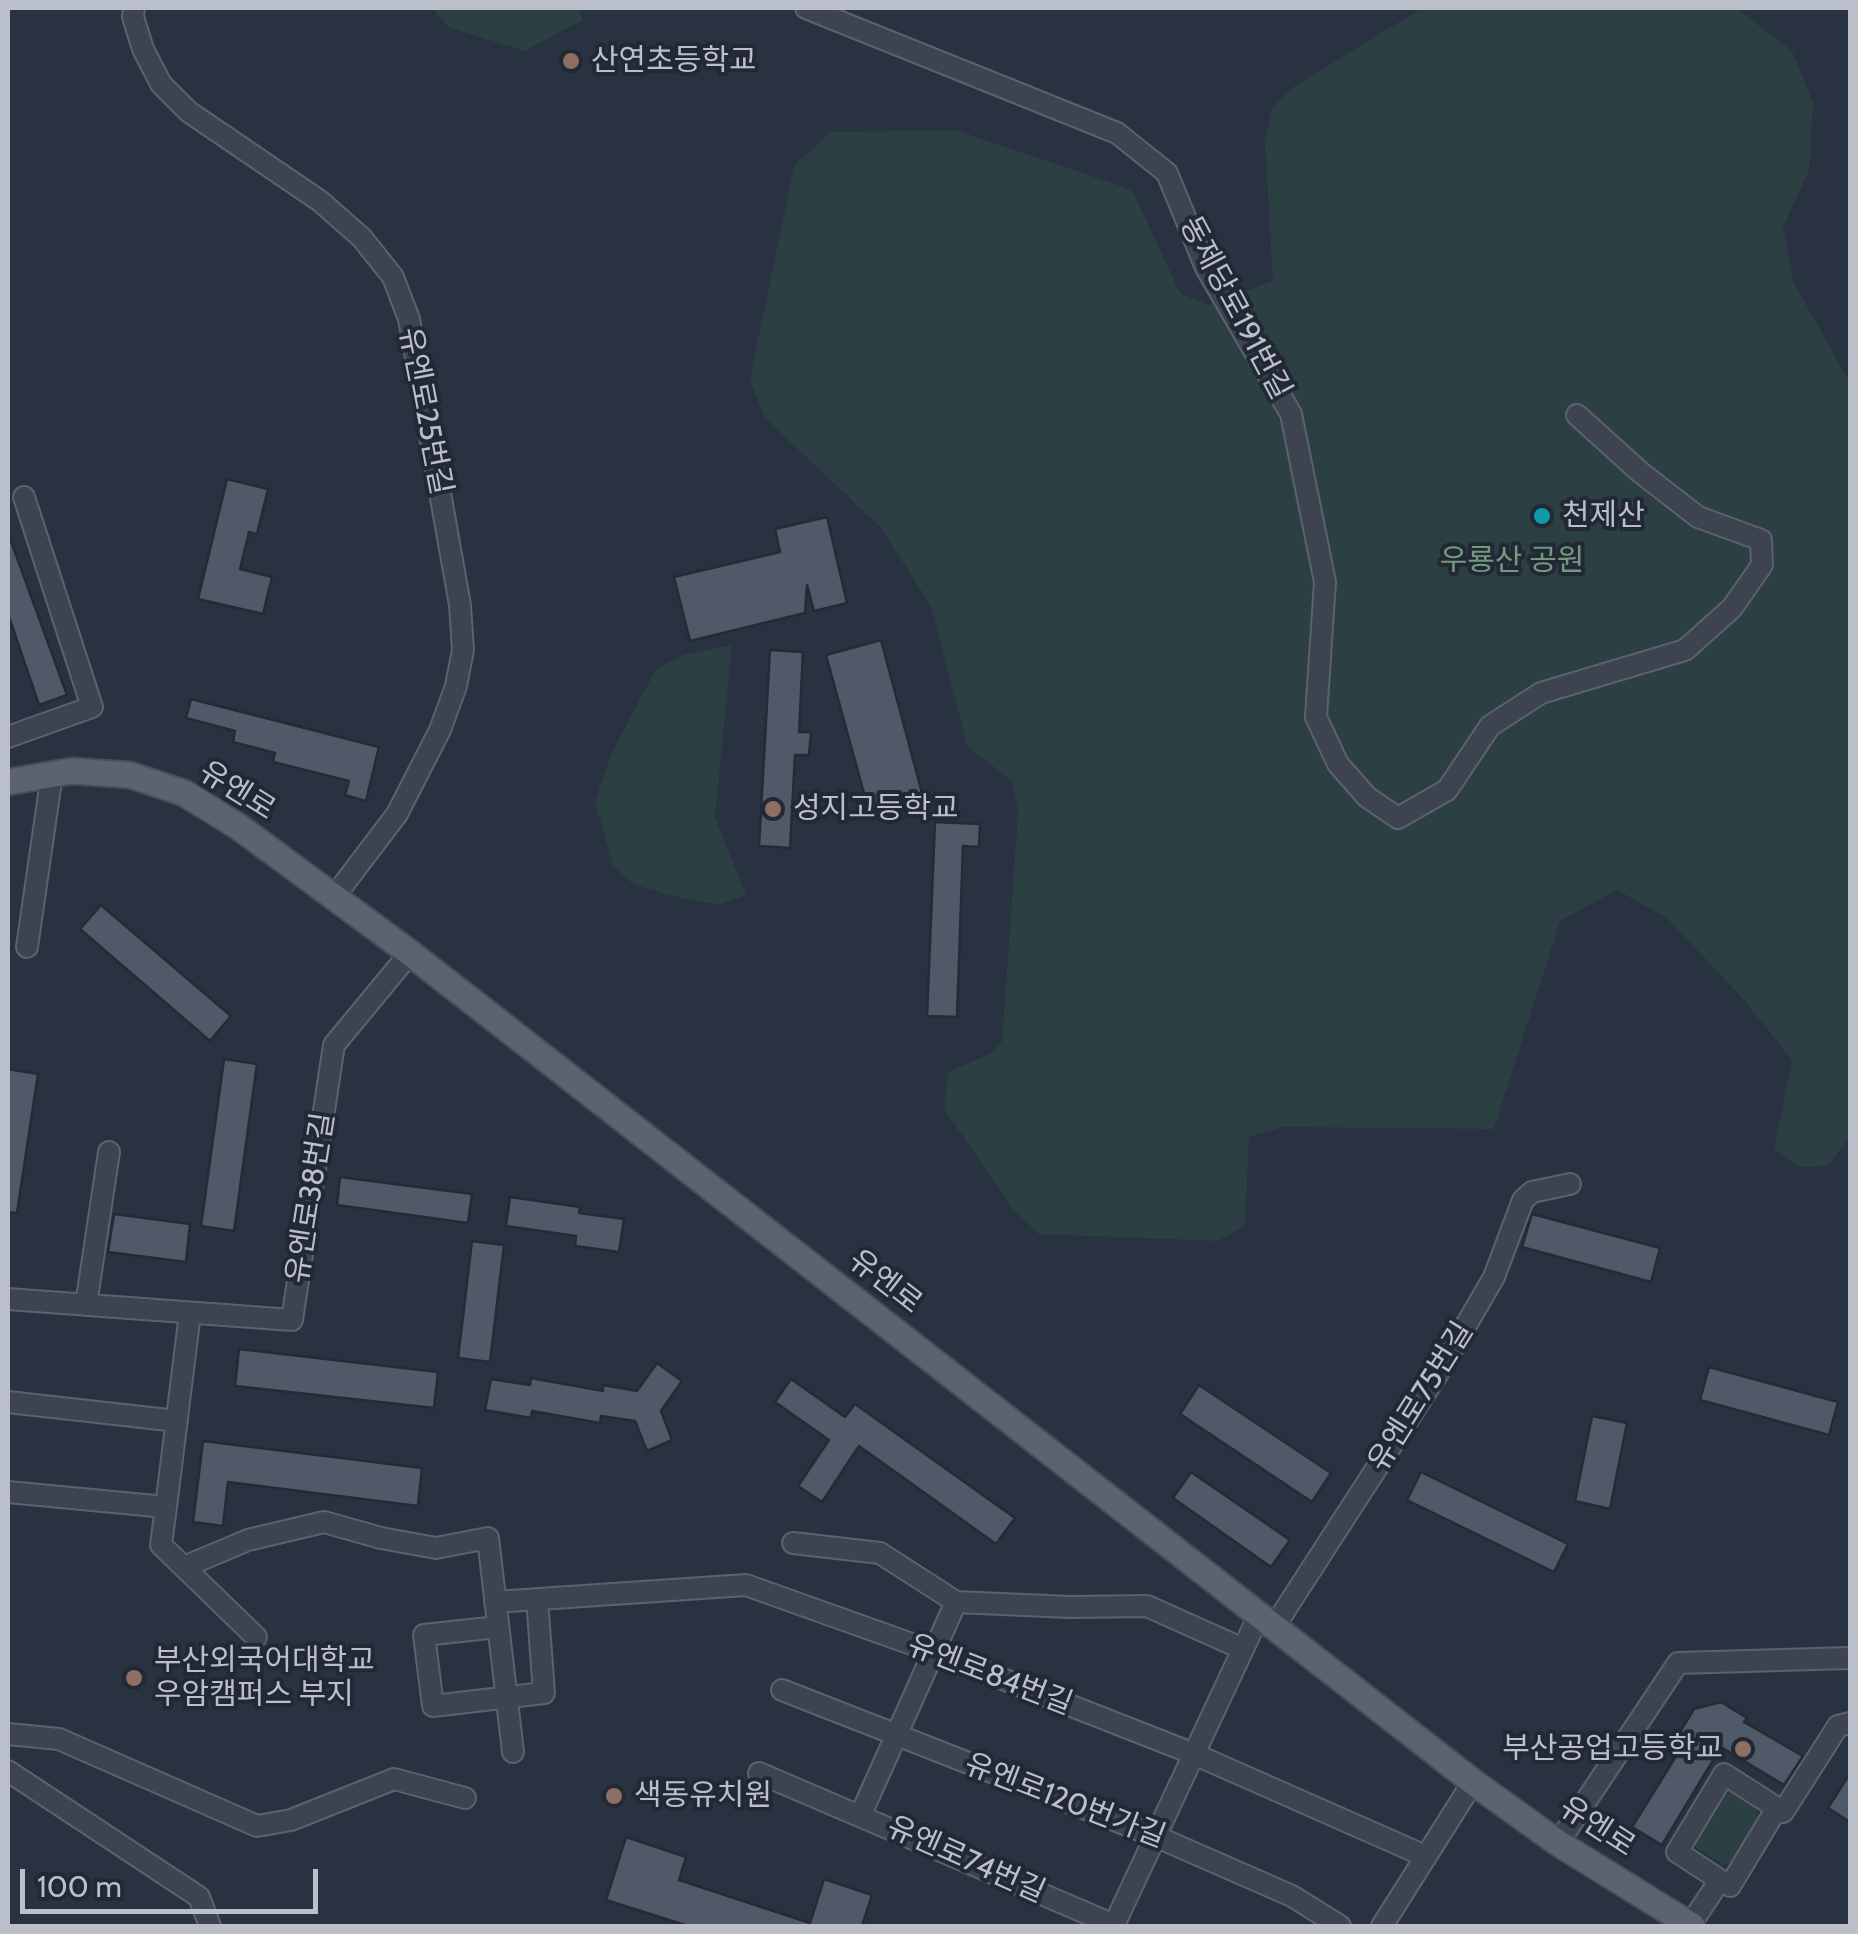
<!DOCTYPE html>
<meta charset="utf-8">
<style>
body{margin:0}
#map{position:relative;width:1858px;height:1934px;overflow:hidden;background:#293240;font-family:Cabin,sans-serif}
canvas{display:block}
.frame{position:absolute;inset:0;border:10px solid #babfca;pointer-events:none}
.scale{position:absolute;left:20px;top:1869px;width:298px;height:45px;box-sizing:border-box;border:5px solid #babfca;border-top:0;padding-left:12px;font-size:30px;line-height:35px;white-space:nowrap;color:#babfca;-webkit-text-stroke:8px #222935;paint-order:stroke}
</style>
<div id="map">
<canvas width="1858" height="1934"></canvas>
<div class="frame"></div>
<div class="scale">100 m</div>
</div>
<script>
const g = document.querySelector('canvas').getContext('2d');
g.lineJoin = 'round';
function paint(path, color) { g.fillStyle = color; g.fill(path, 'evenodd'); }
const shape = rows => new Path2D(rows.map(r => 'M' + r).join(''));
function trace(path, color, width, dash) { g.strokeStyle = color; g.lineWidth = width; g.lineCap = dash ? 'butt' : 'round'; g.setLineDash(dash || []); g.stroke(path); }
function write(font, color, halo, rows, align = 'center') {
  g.font = font + ' Cabin,"Noto Sans KR",sans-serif'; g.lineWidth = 8; g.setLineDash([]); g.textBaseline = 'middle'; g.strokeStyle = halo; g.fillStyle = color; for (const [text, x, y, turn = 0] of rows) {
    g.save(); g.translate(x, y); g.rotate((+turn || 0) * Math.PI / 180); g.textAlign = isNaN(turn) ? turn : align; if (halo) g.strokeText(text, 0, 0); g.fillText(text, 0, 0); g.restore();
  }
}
const green = shape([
 [432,8,577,8,583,20,524,51,448,27],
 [1422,8,1736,8,1792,51,1813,103,1809,171,1783,227,1793,281,1850,383,1850,1138,1827,1166,1799,1167,1774,1149,1792,1060,1744,1000,1667,918,1617,890,1560,921,1494,1129,1283,1127,1249,1137,1245,1225,1218,1241,1039,1234,1013,1209,944,1109,948,1072,992,1053,1002,1041,1018,814,1013,782,968,747,930,604,880,527,764,417,750,379,794,166,830,132,956,130,1132,190,1180,293,1208,305,1273,281,1265,142,1272,107,1295,86],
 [732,645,715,817,746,895,718,905,669,895,633,884,613,865,595,801,611,754,656,669,683,655],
 [1733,1792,1756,1806,1759,1821,1736,1860,1725,1865,1696,1848,1693,1836,1720,1795]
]);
const building = shape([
 [227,479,268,489,257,534,249,532,240,569,272,577,263,614,198,599,227,479],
 [827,517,847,603,814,611,807,585,805,613,690,641,674,577,780,552,775,529,827,517],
 [8,533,67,695,39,705,8,614,8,533],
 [881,640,922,793,868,808,826,655,881,640],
 [770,650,803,652,799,732,811,732,809,755,795,755,790,848,759,846,770,650],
 [191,699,379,747,366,801,345,795,349,781,273,762,275,753,233,742,235,731,186,718,191,699],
 [935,822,980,824,979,847,963,846,957,1017,927,1016,935,822],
 [101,905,231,1016,210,1041,80,929,101,905],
 [224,1059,257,1064,234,1231,201,1226,224,1059],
 [8,1069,38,1074,17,1213,8,1212,8,1069],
 [340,1177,472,1194,468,1223,337,1205,340,1177],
 [510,1197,580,1207,579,1213,624,1219,619,1252,575,1246,576,1236,506,1226,510,1197],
 [114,1214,190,1224,186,1262,108,1252,114,1214],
 [1532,1214,1660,1248,1651,1282,1522,1247,1532,1214],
 [472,1241,504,1245,490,1362,458,1358,472,1241],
 [239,1349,438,1372,434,1408,235,1386,239,1349],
 [657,1363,682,1381,661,1411,672,1440,647,1451,635,1421,601,1416,600,1423,532,1411,531,1418,485,1410,491,1379,530,1385,531,1378,603,1391,603,1385,637,1391,657,1363],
 [1709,1367,1838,1402,1829,1435,1700,1400,1709,1367],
 [791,1379,845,1417,855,1404,1015,1518,996,1544,859,1446,822,1502,798,1486,829,1440,775,1402,791,1379],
 [1199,1385,1331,1473,1312,1502,1180,1414,1199,1385],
 [1592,1416,1627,1423,1610,1509,1575,1501,1592,1416],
 [203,1441,422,1468,418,1506,228,1482,223,1526,193,1522,203,1441],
 [1191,1472,1290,1540,1271,1567,1173,1498,1191,1472],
 [1421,1472,1568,1544,1554,1572,1407,1500,1421,1472],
 [1721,1702,1747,1718,1744,1722,1803,1756,1784,1785,1721,1747,1662,1845,1632,1827,1683,1745,1675,1740,1694,1709,1721,1702],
 [1850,1773,1850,1822,1828,1808,1850,1773],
 [626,1837,686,1857,679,1880,810,1923,824,1879,872,1895,862,1926,688,1926,606,1900,626,1837]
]);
const minor = shape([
 [134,8,133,17,143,49,161,84,189,112,320,201,362,238,393,277,409,319,460,605,463,650,456,686,440,730,397,814,334,897],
 [806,8,1117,133,1167,173,1206,268,1291,414,1325,582,1316,717,1338,764,1367,797,1398,818,1447,790,1490,726,1541,693,1685,650,1732,608,1762,565,1761,540,1698,517,1640,472,1577,415],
 [8,737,92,707,24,497],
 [27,947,52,774],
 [8,1299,292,1320,334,1045,410,953],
 [86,1305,109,1152],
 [8,1402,177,1421],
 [8,1492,166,1507,190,1313],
 [166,1507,161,1545,256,1637],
 [793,1543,880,1553,956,1602,1071,1607,1147,1606,1243,1649],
 [184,1567,248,1540,324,1522,381,1538,436,1548,488,1538,513,1752],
 [495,1602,746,1585,934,1652,1194,1754,1425,1856],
 [498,1627,424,1635,433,1706,544,1693,537,1599],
 [1274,1627,1440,1370,1494,1277,1523,1200,1532,1192,1570,1184],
 [782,1690,1155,1836,1292,1896,1340,1926],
 [8,1734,59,1739,257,1826,291,1820,394,1779,465,1798],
 [8,1771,199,1897,210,1926],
 [759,1773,1114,1925,1259,1615],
 [1777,1808,1783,1812,1838,1726,1850,1723],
 [861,1814,956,1602],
 [1558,1843,1678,1663,1850,1658],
 [1690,1925,1720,1880,1677,1852,1724,1774,1777,1808,1730,1886,1720,1880],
 [1382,1926,1473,1782]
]);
const major = shape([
 [8,782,72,771,130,775,184,793,239,827,410,953,1473,1782,1558,1843,1692,1926]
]);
const markers = [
 [571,61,10,"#8d6e63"],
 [1542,516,10,"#0f9aa8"],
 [773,809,10,"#8d6e63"],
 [134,1678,10,"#8d6e63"],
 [1743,1749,10,"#8d6e63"],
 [614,1796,10,"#8d6e63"]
];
const poiNames = [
 ["산연초등학교",591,61],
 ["천제산",1562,516],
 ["성지고등학교",793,809],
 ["부산외국어대학교",154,1661],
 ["우암캠퍼스 부지",154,1695],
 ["부산공업고등학교",1723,1749,"right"],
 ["색동유치원",634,1796]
];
const streetNames = [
 ["동제당로191번길",1235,308,62],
 ["유엔로25번길",425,411,79],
 ["유엔로",237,791,32],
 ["유엔로38번길",311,1198,-81],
 ["유엔로",885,1282,38],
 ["유엔로75번길",1421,1397,-58],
 ["유엔로84번길",990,1675,21],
 ["유엔로120번가길",1065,1801,21],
 ["유엔로",1597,1827,33],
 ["유엔로74번길",966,1860,24]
];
const parkNames = [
 ["우룡산 공원",1512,561]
];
paint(green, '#2c3f42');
paint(building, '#505968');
trace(building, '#242b37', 2.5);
trace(minor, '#5b626d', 24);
trace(major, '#474d59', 29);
trace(minor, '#3d4450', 20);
trace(major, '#5b6370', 25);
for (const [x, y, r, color] of markers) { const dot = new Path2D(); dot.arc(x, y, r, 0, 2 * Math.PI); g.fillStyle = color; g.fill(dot); trace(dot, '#222935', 4); }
write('30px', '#babfca', '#222935', poiNames, 'left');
write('30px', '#babfca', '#222935', streetNames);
write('30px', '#73997e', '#222935', parkNames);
</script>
